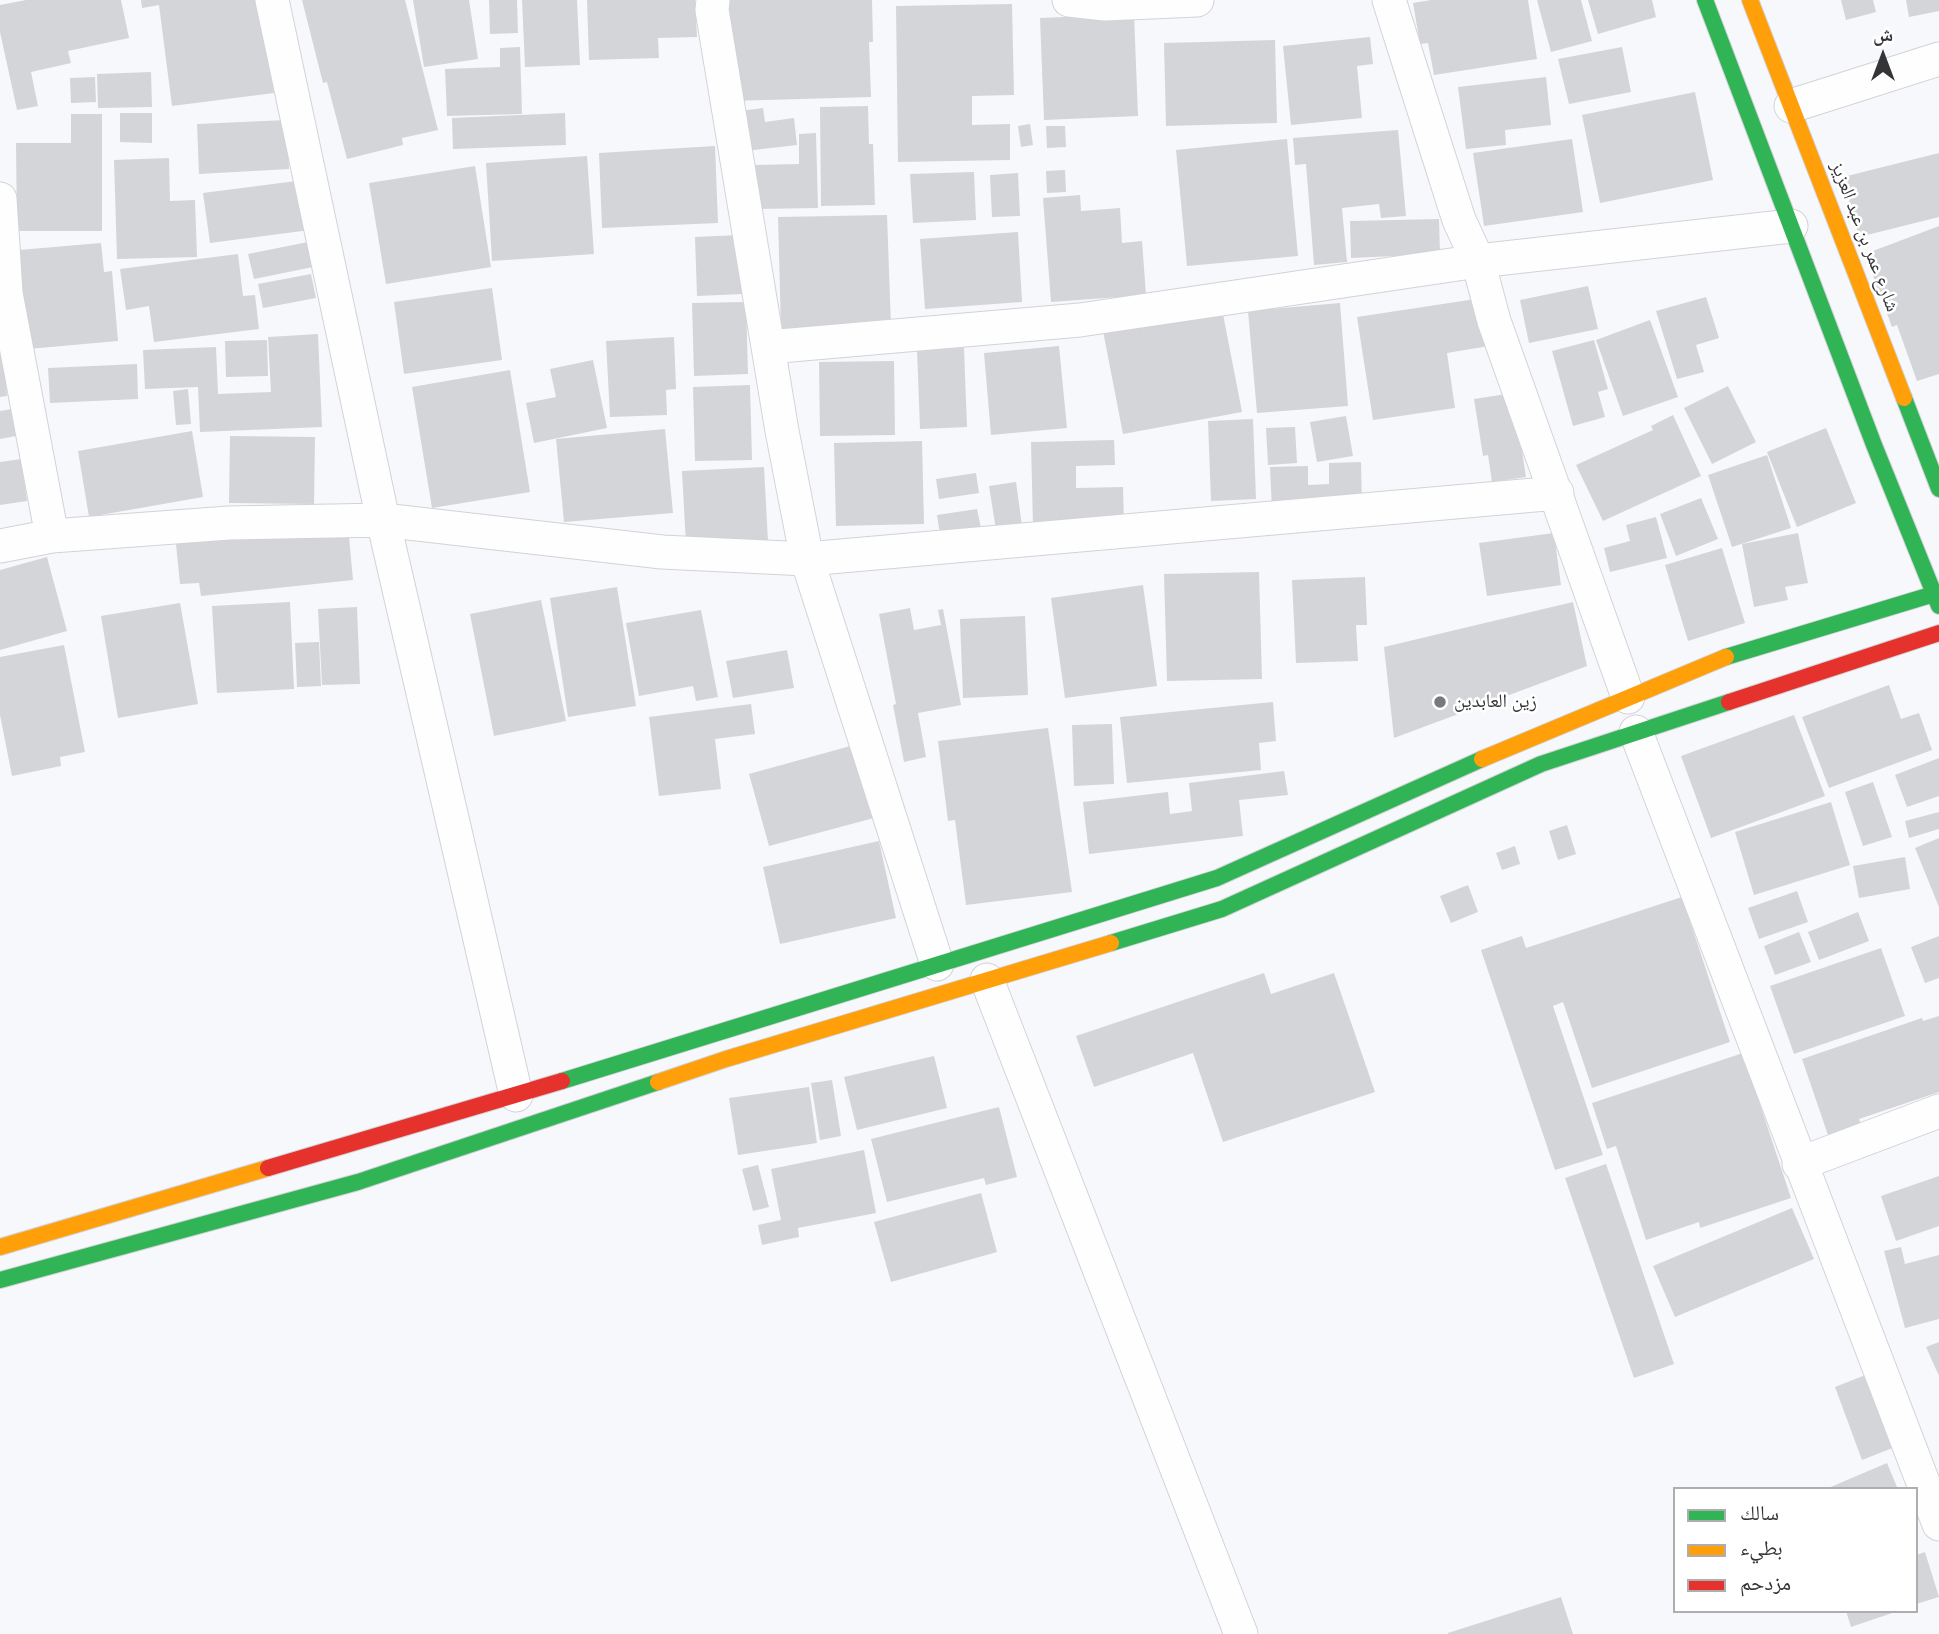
<!DOCTYPE html>
<meta charset="utf-8">
<style>
body{margin:0}
#map{position:relative;width:1939px;height:1634px;overflow:hidden;background:#f7f8fc;font-family:Roboto,"Noto Naskh Arabic",sans-serif}
canvas{display:block}
.legend{position:absolute;left:1673px;top:1487px;width:245px;height:126px;box-sizing:border-box;background:#fff;border:2px solid #aeaeb0;margin:0;padding:9px 12px;list-style:none;font-size:21px;color:#353539}
.legend li{display:flex;align-items:center;gap:14px;height:35px}
.legend b{width:35px;border:2px solid #aeaeb0}
.north{position:absolute;left:1848px;top:21px;width:70px;height:70px;-webkit-text-stroke:5px #fff;paint-order:stroke;rotate:0deg;font-size:19px;font-weight:700;line-height:28px;text-align:center;color:#353539}
.north::after{content:'';display:block;margin:auto;width:24px;height:32px;background:#353539;clip-path:polygon(50% 0,100% 100%,50% 72%,0 100%)}
</style>
<div id="map">
<canvas width="1939" height="1634"></canvas>
<ul class="legend">
<li><b style="height:9px;background:#30b455"></b>سالك</li>
<li><b style="height:9px;background:#ff9f0a"></b>بطيء</li>
<li><b style="height:9px;background:#e5322d"></b>مزدحم</li>
</ul>
<div class="north">ش</div>
</div>
<script>
const g = document.querySelector('canvas').getContext('2d');
g.lineJoin = 'round';
function paint(path, color) { g.fillStyle = color; g.fill(path, 'evenodd'); }
const shape = rows => new Path2D(rows.map(r => 'M' + r).join(''));
function trace(path, color, width, dash) { g.strokeStyle = color; g.lineWidth = width; g.lineCap = dash ? 'butt' : 'round'; g.setLineDash(dash || []); g.stroke(path); }
function write(font, color, halo, rows, align = 'center') {
  g.font = font + ' Roboto,"Noto Naskh Arabic",sans-serif'; g.lineWidth = 5; g.setLineDash([]); g.textBaseline = 'middle'; g.strokeStyle = halo; g.fillStyle = color; for (const [text, x, y, turn = 0] of rows) {
    g.save(); g.translate(x, y); g.rotate((+turn || 0) * Math.PI / 180); g.textAlign = isNaN(turn) ? turn : align; if (halo) g.strokeText(text, 0, 0); g.fillText(text, 0, 0); g.restore();
  }
}
const building = shape([
 [26,0,121,0,129,38,68,51,71,63,31,72,38,106,17,110,0,32,0,5],
 [141,0,262,0,274,93,172,106,159,5,142,8],
 [302,0,405,0,438,130,402,138,403,145,347,159,327,82,323,83],
 [413,0,469,0,478,59,424,67],
 [489,0,517,0,518,33,490,34],
 [522,0,577,0,580,65,525,67],
 [587,0,695,0,697,37,658,38,659,58,589,60],
 [728,0,872,0,873,42,869,42,871,97,731,101],
 [1431,0,1528,0,1537,59,1434,75,1428,43,1420,44,1413,3],
 [1537,0,1581,0,1592,41,1551,52],
 [1588,0,1652,0,1656,17,1598,34],
 [1841,0,1873,0,1876,12,1846,20],
 [1906,0,1939,0,1939,11,1909,17],
 [1012,4,1014,95,972,96,972,125,1010,124,1010,160,898,162,896,6],
 [1134,14,1138,116,1044,120,1040,18],
 [1370,37,1373,64,1357,66,1362,118,1291,125,1283,46],
 [1275,40,1277,123,1166,126,1164,43],
 [520,47,522,114,447,116,445,69,500,67,500,48],
 [1622,47,1631,92,1569,104,1558,59],
 [151,72,152,107,98,108,97,74],
 [95,77,96,102,71,103,70,78],
 [1546,77,1551,125,1505,130,1506,145,1466,149,1458,87],
 [1695,92,1713,180,1600,203,1582,115],
 [868,106,869,144,873,144,875,205,821,206,820,107],
 [763,108,765,122,794,118,797,145,745,151,740,111],
 [120,113,152,113,152,143,120,142],
 [565,113,566,145,453,149,452,118],
 [71,114,102,114,102,231,17,231,16,143,71,143],
 [287,120,289,169,199,174,197,124],
 [1030,124,1033,145,1021,147,1018,126],
 [1046,126,1065,126,1066,147,1047,148],
 [1398,130,1406,216,1381,218,1379,204,1342,208,1347,262,1314,265,1306,164,1295,165,1293,138],
 [816,133,818,208,755,209,754,165,799,164,799,134],
 [1287,139,1298,256,1187,266,1176,150],
 [1572,139,1583,212,1484,226,1473,153],
 [715,146,718,223,602,228,599,153],
 [1939,153,1939,217,1859,237,1843,177],
 [587,156,594,254,492,261,486,163],
 [169,158,170,201,195,200,197,257,117,259,114,160],
 [475,166,491,267,386,284,369,183],
 [1065,170,1066,192,1047,193,1046,171],
 [974,172,976,220,913,223,910,174],
 [1018,173,1020,216,992,217,990,175],
 [304,180,310,230,210,243,203,193],
 [1080,195,1081,211,1120,208,1122,243,1142,241,1146,295,1051,302,1043,198],
 [887,215,891,326,781,329,778,217],
 [1439,219,1440,254,1351,258,1350,221],
 [1939,226,1939,374,1917,381,1897,325,1892,327,1865,254],
 [1018,232,1022,302,925,309,920,239],
 [739,235,742,294,697,296,695,237],
 [308,242,313,267,254,279,248,254],
 [101,243,104,272,112,271,118,341,28,349,19,250],
 [238,254,243,296,255,295,259,329,154,342,149,306,126,310,120,269],
 [311,274,316,298,263,308,258,284],
 [1588,286,1598,329,1529,343,1520,300],
 [492,288,502,360,404,374,394,302],
 [1706,297,1719,338,1696,345,1704,372,1677,379,1656,311],
 [1482,298,1489,346,1447,353,1455,408,1373,420,1357,317],
 [746,302,748,374,694,376,692,303],
 [1340,303,1348,406,1257,413,1248,311],
 [1222,309,1242,412,1123,434,1103,331],
 [1650,320,1678,397,1623,416,1596,340],
 [318,334,322,427,200,432,198,387,145,389,143,350,216,347,218,394,271,392,268,337],
 [674,337,676,389,666,390,667,415,610,417,606,341],
 [267,340,268,376,226,377,225,341],
 [1594,340,1608,389,1598,392,1605,417,1573,426,1552,351],
 [0,344,2,344,7,396,0,397],
 [1059,346,1067,428,991,435,984,353],
 [964,348,967,427,920,429,917,349],
 [593,360,607,428,534,443,526,403,556,397,550,369],
 [894,361,895,435,820,436,819,362],
 [137,364,138,399,50,403,48,368],
 [510,370,530,492,432,508,412,387],
 [750,385,752,460,695,461,693,387],
 [1728,386,1756,442,1712,464,1684,408],
 [188,389,191,424,176,425,173,391],
 [1513,393,1526,477,1492,482,1488,455,1483,456,1474,399],
 [12,409,16,436,0,439,0,411],
 [1673,415,1701,476,1603,521,1576,465,1653,430,1651,426],
 [1346,416,1353,456,1317,462,1310,422],
 [1253,419,1256,499,1211,501,1208,421],
 [1295,427,1297,463,1268,465,1266,428],
 [1826,428,1856,503,1797,527,1767,452],
 [665,429,673,513,564,522,556,439],
 [192,431,203,497,89,517,78,451],
 [230,436,315,437,314,504,229,503],
 [1114,440,1115,465,1076,466,1076,488,1123,487,1124,525,1033,527,1031,442],
 [922,441,924,524,836,526,834,443],
 [1767,455,1791,528,1732,547,1708,475],
 [21,459,27,501,0,505,0,462],
 [1361,462,1362,508,1272,510,1270,467,1308,466,1308,485,1329,484,1329,463],
 [764,467,768,541,686,545,682,471],
 [976,473,979,493,939,499,936,479],
 [1016,482,1022,526,996,530,989,486],
 [1701,498,1718,539,1676,556,1660,514],
 [977,509,981,528,940,534,937,515],
 [1656,517,1667,558,1610,572,1604,548,1630,541,1626,525],
 [348,526,353,580,201,596,199,583,180,584,176,544],
 [1554,533,1561,585,1487,596,1479,543],
 [1798,533,1808,583,1785,587,1788,600,1754,607,1742,544],
 [1722,548,1745,623,1688,641,1665,565],
 [47,557,67,631,0,650,0,570],
 [1259,572,1262,679,1167,681,1164,574],
 [1365,577,1367,625,1356,625,1358,661,1296,663,1292,580],
 [1143,585,1157,686,1065,698,1051,598],
 [617,587,636,706,568,717,550,598],
 [541,600,566,721,494,736,470,614],
 [290,602,294,689,217,693,212,606],
 [1573,602,1587,666,1394,738,1384,647],
 [180,603,198,704,118,718,101,616],
 [357,607,360,684,322,685,318,609],
 [910,608,914,630,941,625,938,610,943,609,961,705,918,713,926,757,904,762,893,705,896,704,879,614],
 [701,610,718,697,696,701,693,686,639,696,626,623],
 [1025,616,1028,695,963,698,960,619],
 [319,642,321,686,297,687,295,643],
 [64,645,85,752,60,757,61,766,12,776,0,715,0,657],
 [787,650,794,688,733,698,726,661],
 [1889,685,1901,719,1919,713,1932,750,1829,788,1802,717],
 [1273,702,1276,741,1259,743,1261,770,1127,783,1120,717],
 [751,704,755,734,715,739,721,789,659,796,649,717],
 [1794,715,1825,796,1711,838,1681,756],
 [1112,724,1114,784,1074,786,1072,725],
 [1048,728,1072,892,966,905,955,820,948,821,938,741],
 [854,745,874,818,769,846,749,774],
 [1939,758,1939,796,1907,807,1895,775],
 [1284,771,1288,795,1239,800,1243,836,1089,854,1083,802,1168,792,1170,814,1192,811,1189,783],
 [1873,782,1892,837,1863,846,1845,792],
 [1831,802,1850,865,1754,895,1735,832],
 [1939,812,1939,829,1909,838,1905,821],
 [1567,825,1576,854,1558,860,1549,831],
 [1939,838,1939,907,1915,848],
 [879,841,896,918,780,944,763,867],
 [1515,846,1520,864,1502,870,1496,853],
 [1905,857,1910,889,1859,898,1853,866],
 [1468,885,1478,912,1451,923,1440,896],
 [1797,891,1808,922,1759,939,1748,908],
 [1682,897,1730,1042,1592,1088,1563,1002,1553,1006,1603,1155,1555,1170,1481,950,1522,936,1526,948],
 [1858,912,1869,941,1819,960,1808,932],
 [1799,932,1811,962,1775,975,1764,946],
 [1939,936,1939,978,1925,983,1911,947],
 [1881,948,1905,1016,1794,1054,1770,986],
 [1264,973,1271,994,1334,973,1375,1092,1223,1142,1193,1053,1094,1087,1076,1036],
 [1939,1016,1939,1092,1859,1119,1862,1127,1829,1138,1802,1059,1922,1018,1923,1021],
 [1743,1053,1791,1198,1700,1228,1699,1222,1646,1240,1616,1146,1607,1149,1592,1103],
 [934,1056,947,1108,857,1130,844,1077],
 [832,1080,841,1136,820,1140,811,1083],
 [809,1087,817,1143,738,1155,729,1098],
 [999,1107,1017,1177,986,1185,984,1178,887,1202,871,1139],
 [864,1150,876,1213,798,1228,799,1237,762,1245,758,1225,781,1220,771,1169],
 [1606,1164,1674,1364,1634,1378,1565,1178],
 [758,1165,769,1207,753,1211,742,1169],
 [1939,1176,1939,1226,1896,1241,1881,1196],
 [981,1193,997,1252,891,1282,874,1222],
 [1792,1208,1814,1259,1675,1317,1653,1266],
 [1901,1247,1905,1264,1939,1255,1939,1319,1905,1328,1884,1251],
 [1939,1342,1939,1376,1926,1347],
 [1868,1374,1895,1447,1862,1460,1835,1387],
 [1887,1463,1897,1487,1892,1489,1826,1489],
 [1925,1552,1939,1597,1916,1604,1916,1555],
 [1561,1597,1573,1634,1448,1634,1448,1633],
 [1846,1611,1895,1611,1895,1612,1851,1627]
]);
const street = shape([
 [272,0,383,520,516,1095],
 [713,0,712,10,782,431,807,559,937,964],
 [1069,0,1105,4,1197,0],
 [1389,0,1459,220,1478,261,1494,321,1628,697],
 [1791,106,1939,59],
 [0,199,6,293,52,536],
 [768,347,1080,320,1478,261,1791,226],
 [0,546,52,536,229,523,383,520,662,552,807,559,1557,493],
 [1636,732,1939,1524],
 [987,980,1241,1634],
 [1799,1164,1939,1111]
]);
const fast = shape([
 [1705,0,1874,445,1939,606],
 [1904,398,1939,489],
 [1726,657,1934,594],
 [1111,943,1222,909,1541,764,1729,702],
 [562,1081,1217,878,1482,759],
 [0,1280,358,1182,658,1082]
]);
const slow = shape([
 [1750,0,1904,398],
 [1482,759,1726,657],
 [658,1082,726,1059,1111,943],
 [0,1247,268,1168]
]);
const jam = shape([
 [1729,702,1939,633],
 [268,1168,562,1081]
]);
const markers = [
 [1440,702,7,"#79797d"]
];
const streetNames = [
 ["شارع عمر بن عبد العزيز",1864,237,69]
];
const poiNames = [
 ["زين العابدين",1454,702]
];
paint(building, '#d4d5d8');
trace(street, '#d2d3d7', 35);
trace(fast, '#d2d3d7', 18);
trace(slow, '#d2d3d7', 18);
trace(jam, '#d2d3d7', 18);
trace(street, '#fefeff', 33);
trace(fast, '#30b455', 16);
trace(slow, '#ff9f0a', 16);
trace(jam, '#e5322d', 16);
for (const [x, y, r, color] of markers) { const dot = new Path2D(); dot.arc(x, y, r, 0, 2 * Math.PI); g.fillStyle = color; g.fill(dot); trace(dot, '#fff', 2.5); }
write('19px', '#353539', '#fff', streetNames);
write('19px', '#353539', '#fff', poiNames, 'left');
</script>
